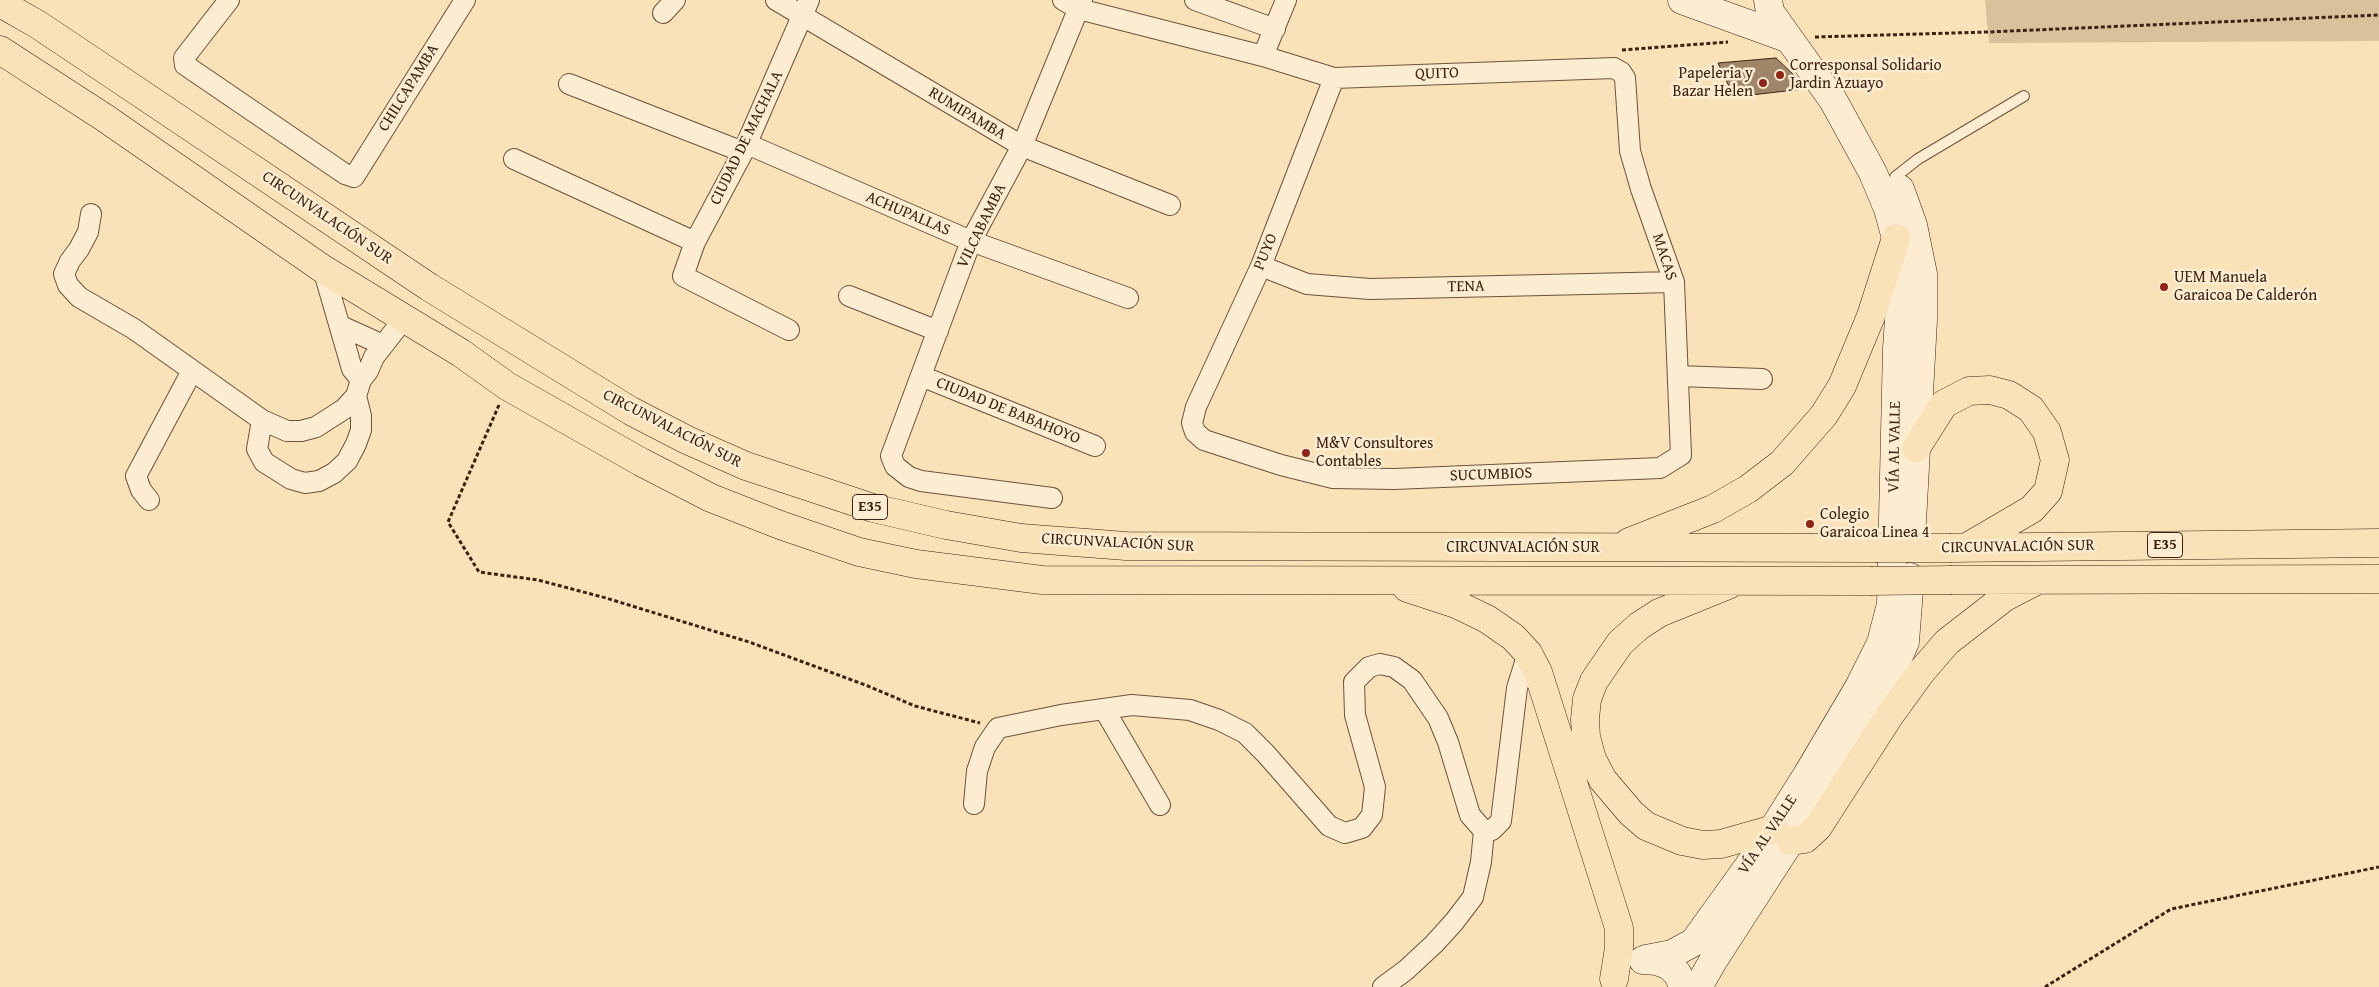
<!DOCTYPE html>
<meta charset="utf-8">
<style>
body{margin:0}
canvas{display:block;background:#fae2b8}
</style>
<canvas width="2379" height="987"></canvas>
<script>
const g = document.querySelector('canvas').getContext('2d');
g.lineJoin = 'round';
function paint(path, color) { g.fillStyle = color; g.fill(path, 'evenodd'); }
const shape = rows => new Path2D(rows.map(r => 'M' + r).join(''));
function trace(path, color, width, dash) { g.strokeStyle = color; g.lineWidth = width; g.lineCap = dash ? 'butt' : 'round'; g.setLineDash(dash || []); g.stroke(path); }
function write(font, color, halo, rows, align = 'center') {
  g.font = font + ' "Gentium Book Plus",serif'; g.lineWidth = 5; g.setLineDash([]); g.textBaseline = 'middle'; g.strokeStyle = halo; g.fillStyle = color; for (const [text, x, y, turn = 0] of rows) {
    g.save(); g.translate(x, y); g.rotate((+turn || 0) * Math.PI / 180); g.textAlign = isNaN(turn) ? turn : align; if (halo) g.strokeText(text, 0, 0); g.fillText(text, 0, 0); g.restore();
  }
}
const green = shape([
 [1985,0,2379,0,2379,41,1989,43]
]);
const building = shape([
 [1776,58,1796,77,1803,89,1734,97,1718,63,1776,58]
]);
const path = shape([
 [1815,37,1988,32,2379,15],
 [1622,50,1728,42],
 [499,405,448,522,479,572,538,580,606,598,749,642,868,686,915,706,980,723],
 [2045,987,2171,909,2379,867]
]);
const lane = shape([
 [1895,177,1918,159,2024,96]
]);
const street = shape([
 [229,0,184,58,185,65,345,174,354,177,465,0],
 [776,0,1022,146,1170,205],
 [1063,0,1079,9,1263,56,1334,78,1614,68,1621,72,1625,78,1630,151,1641,189,1674,282,1681,455,1660,468,1394,479,1333,478,1281,465,1204,440,1195,432,1192,423,1196,407,1261,266,1334,78],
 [1195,0,1275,29],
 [663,13,675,0],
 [1263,56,1286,0],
 [569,84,743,152],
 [747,144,971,241,1128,298],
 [514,159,695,242],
 [91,214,88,232,79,249,70,261,64,274,68,285,79,297,134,329,262,420,287,431,301,431,316,427,344,409,356,396,361,380,368,371,374,357,403,320],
 [1261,266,1307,284,1370,289,1674,282],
 [323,269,352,369,361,380],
 [849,296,938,331],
 [341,326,383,345],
 [789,330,683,276,695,242,743,152,809,0],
 [921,376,1095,446],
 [1678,376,1762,379],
 [262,420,257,449,264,462,291,479,305,483,319,481,334,473,347,461,356,444,361,430,361,416,356,396],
 [1052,498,921,481,909,477,895,466,891,456,971,241,1022,146,1082,0],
 [149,500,141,490,136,476,192,371],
 [1104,709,1160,805],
 [974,804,977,771,985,747,998,728,1061,715,1132,705,1190,710,1219,720,1245,733,1266,754,1329,826,1345,833,1362,828,1372,815,1375,787,1355,715,1354,682,1369,667,1380,664,1394,667,1412,680,1438,718,1448,742,1470,815,1484,831,1492,830,1501,821,1517,688,1528,653],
 [1383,987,1406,970,1434,944,1454,922,1473,897,1481,862,1484,831]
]);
const secondary = shape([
 [1682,0,1787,38],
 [1900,189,1913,225,1923,274,1923,320,1912,522],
 [1646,959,1672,954,1694,942,1758,853,1807,775,1859,687,1881,643,1891,604,1897,348,1902,277,1896,238,1888,209,1873,173,1833,100,1770,12,1768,0],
 [1643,960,1657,961,1668,965,1677,973,1684,987],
 [1698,987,1713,961,1815,803,1888,681,1905,642,1910,577]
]);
const highway = shape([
 [0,3,37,24,79,52,429,287,631,411,687,440,746,466,873,508,946,525,1021,538,1126,546,1875,548],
 [0,50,105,118,323,269,461,353,507,386,641,462,711,498,780,525,859,552,916,564,1042,580,1870,581],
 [1916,448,1944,404,1969,391,1990,390,2009,395,2031,409,2047,432,2055,460,2048,491,2032,509,1967,547],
 [1629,542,1713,509,1748,489,1782,463,1824,415,1842,386,1871,316,1896,238],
 [1951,548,2379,543],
 [1952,580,2379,579],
 [1728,585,1659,613,1639,626,1620,643,1594,681,1587,699,1585,719,1586,737,1592,759,1603,780,1631,813,1646,826,1682,841,1703,845,1721,844,1774,829],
 [1407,588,1456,604,1487,619,1513,637,1528,653,1538,672,1619,928,1619,948,1614,979],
 [1791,841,1805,839,1818,827,1890,715,1922,671,1947,642,2005,597,2034,582]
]);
const highwayBridge = shape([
 [1875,548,1951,548],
 [1870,581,1952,580]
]);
const markers = [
 [1780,75,5,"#8f2418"],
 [1763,83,5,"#8f2418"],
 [2164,287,5,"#8f2418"],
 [1306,453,5,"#8f2418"],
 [1810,524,5,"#8f2418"]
];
const shields = [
 [870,507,35],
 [2165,545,35]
];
const shieldNames = [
 ["E35",870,507],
 ["E35",2165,545]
];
const poiNames = [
 ["Corresponsal Solidario",1790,66],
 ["Jardin Azuayo",1790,84],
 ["Papeleria y",1753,74,"right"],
 ["Bazar Helen",1753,92,"right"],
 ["UEM Manuela",2174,278],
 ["Garaicoa De Calderón",2174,296],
 ["M&V Consultores",1316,444],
 ["Contables",1316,462],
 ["Colegio",1820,515],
 ["Garaicoa Linea 4",1820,533]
];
const streetNames = [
 ["QUITO",1437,74,-2],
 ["CHILCAPAMBA",409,88,-58],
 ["RUMIPAMBA",967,114,31],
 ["CIUDAD DE MACHALA",747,138,-64],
 ["ACHUPALLAS",908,214,23],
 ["CIRCUNVALACIÓN SUR",327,218,34],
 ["VILCABAMBA",982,226,-64],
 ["PUYO",1266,252,-68],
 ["MACAS",1664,257,72],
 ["TENA",1466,287,-1],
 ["CIUDAD DE BABAHOYO",1008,411,22],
 ["CIRCUNVALACIÓN SUR",672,429,27],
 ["VÍA AL VALLE",1895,447,-89],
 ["SUCUMBIOS",1491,475,-2],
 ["CIRCUNVALACIÓN SUR",1118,543,3],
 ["CIRCUNVALACIÓN SUR",2018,547,-1],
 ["CIRCUNVALACIÓN SUR",1523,548],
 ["VÍA AL VALLE",1768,835,-56]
];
paint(green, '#dac19c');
paint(building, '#9f8669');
trace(building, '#3d2213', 1);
trace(lane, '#6c523c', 12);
trace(street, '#6c523c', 22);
trace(secondary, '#3d2213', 29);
trace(highway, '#3d2213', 29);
trace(path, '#3d2213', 3, [4, 2.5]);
trace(lane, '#fcecd1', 10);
trace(street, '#fcecd1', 20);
trace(secondary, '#fcecd1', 28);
trace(highway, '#fae2b8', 28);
trace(highwayBridge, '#3d2213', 29, []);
trace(highwayBridge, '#fae2b8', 28);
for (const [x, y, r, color] of markers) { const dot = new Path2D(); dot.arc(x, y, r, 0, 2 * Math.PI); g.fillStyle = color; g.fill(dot); trace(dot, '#fcecd1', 2); }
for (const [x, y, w] of shields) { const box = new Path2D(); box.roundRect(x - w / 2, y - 12.5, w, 25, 4); g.fillStyle = '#fcecd1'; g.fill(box); trace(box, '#3d2213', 1); }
write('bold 15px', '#3d2213', null, shieldNames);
write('16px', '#3d2213', '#fcecd1', poiNames, 'left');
write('16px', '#3d2213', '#fcecd1', streetNames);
</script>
